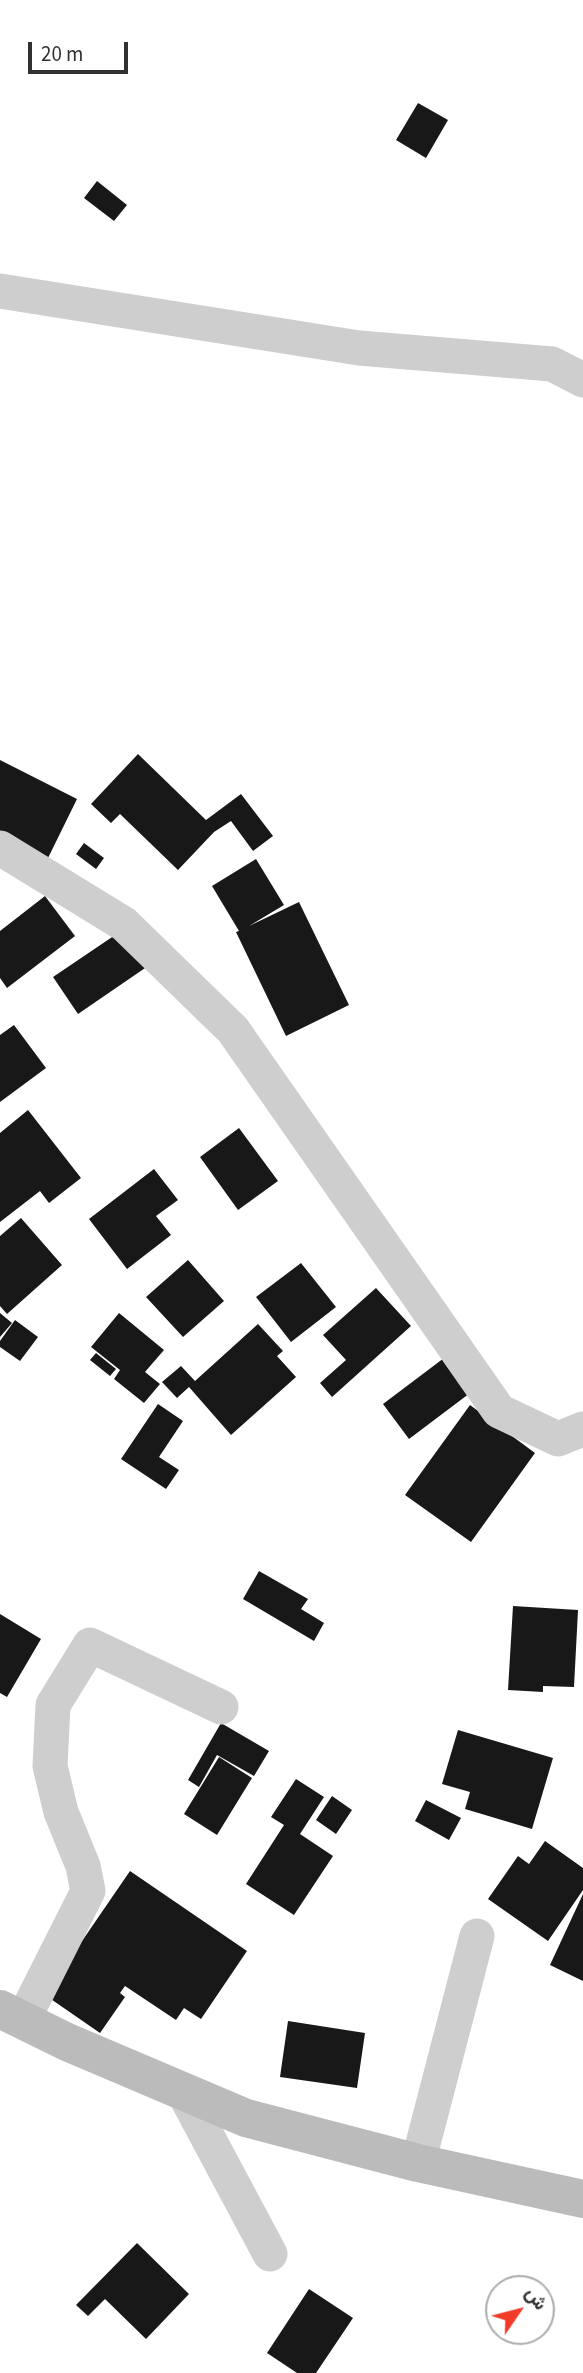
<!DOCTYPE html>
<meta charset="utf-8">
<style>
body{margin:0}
#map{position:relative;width:583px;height:2373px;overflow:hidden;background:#fff;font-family:"Source Sans 3",Vazirmatn,sans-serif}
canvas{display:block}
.north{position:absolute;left:485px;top:2275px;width:70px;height:70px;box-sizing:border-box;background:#fff;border:2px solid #adadad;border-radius:50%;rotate:55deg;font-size:19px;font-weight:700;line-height:28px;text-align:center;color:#313131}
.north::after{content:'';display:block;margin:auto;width:24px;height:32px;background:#f23c2a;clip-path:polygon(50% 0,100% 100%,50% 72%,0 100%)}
.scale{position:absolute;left:28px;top:42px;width:100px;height:32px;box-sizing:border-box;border:4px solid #313131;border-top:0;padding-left:9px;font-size:21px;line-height:24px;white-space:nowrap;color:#313131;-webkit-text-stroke:5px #fff;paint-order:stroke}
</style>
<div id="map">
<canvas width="583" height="2373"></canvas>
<div class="north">ش</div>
<div class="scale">20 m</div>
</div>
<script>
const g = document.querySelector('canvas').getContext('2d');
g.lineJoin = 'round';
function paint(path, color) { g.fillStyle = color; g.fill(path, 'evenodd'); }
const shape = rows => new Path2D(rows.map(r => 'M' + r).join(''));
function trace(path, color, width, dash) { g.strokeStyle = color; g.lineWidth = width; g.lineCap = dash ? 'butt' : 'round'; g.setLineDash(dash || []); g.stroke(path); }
const building = shape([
 [418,103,448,120,426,158,396,140],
 [97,181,127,205,114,221,84,198],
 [138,754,206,820,241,794,273,836,253,851,231,821,214,832,178,870,120,814,111,823,91,804],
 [0,760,77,799,48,858,0,833],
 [84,843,104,858,96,869,76,854],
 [256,859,284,905,249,926,299,902,349,1005,286,1036,236,932,239,931,212,886],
 [45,896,75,936,7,988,0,978,0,931],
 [124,929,148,966,78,1014,53,977],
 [14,1025,46,1068,0,1102,0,1035],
 [28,1110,81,1178,49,1203,40,1191,0,1222,0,1133],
 [239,1128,278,1181,238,1210,200,1157],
 [154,1169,178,1200,156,1216,171,1235,127,1269,89,1219],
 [21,1218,62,1265,7,1314,0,1306,0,1236],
 [188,1260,224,1301,183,1337,146,1297],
 [301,1263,336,1307,291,1342,256,1297],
 [376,1288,411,1326,332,1397,320,1383,346,1360,323,1335],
 [0,1313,12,1323,0,1337],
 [119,1313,164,1350,145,1372,160,1384,144,1403,114,1379,120,1370,91,1347],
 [15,1320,38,1337,20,1361,0,1347,0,1341],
 [258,1324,283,1351,277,1356,296,1377,231,1435,189,1387,177,1398,162,1382,181,1366,195,1381],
 [96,1353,116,1369,110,1376,90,1360],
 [448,1355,474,1390,409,1439,383,1404],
 [158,1404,183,1421,159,1457,179,1470,166,1489,121,1459],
 [470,1405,535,1453,471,1542,405,1495],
 [259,1571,308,1599,301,1609,324,1623,314,1641,243,1599],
 [513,1606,578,1610,574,1687,543,1686,543,1692,508,1690],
 [0,1614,41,1639,7,1697,0,1693],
 [221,1723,269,1751,254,1776,217,1755,199,1787,188,1780],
 [458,1730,553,1758,532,1829,465,1809,470,1792,442,1784],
 [219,1757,252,1778,217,1835,184,1814],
 [296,1779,324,1797,300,1834,333,1856,294,1915,246,1884,284,1825,271,1817],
 [332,1796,352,1810,336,1834,316,1820],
 [426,1800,461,1818,449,1840,415,1821],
 [545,1841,583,1868,583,1890,548,1941,488,1899,518,1856,529,1864],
 [130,1871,247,1951,201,2019,184,2008,176,2020,125,1986,120,1993,125,1997,100,2033,45,1995],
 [583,1894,583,1981,550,1965],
 [288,2021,365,2033,357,2088,280,2077],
 [137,2243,189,2294,146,2339,105,2299,88,2316,76,2305],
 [309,2289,353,2318,316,2373,297,2373,267,2353]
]);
const street = shape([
 [0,291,359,348,552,364,583,380],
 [0,848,124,924,233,1030,499,1411,558,1439,583,1429],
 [23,2020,88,1891,83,1866,61,1812,50,1766,53,1705,90,1645,221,1707],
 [183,2091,270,2254],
 [418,2163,477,1936]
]);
const secondary = shape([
 [0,2009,67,2042,246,2118,418,2163,583,2199]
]);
paint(building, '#181818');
trace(street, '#cecece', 35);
trace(secondary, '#bbb', 38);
</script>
